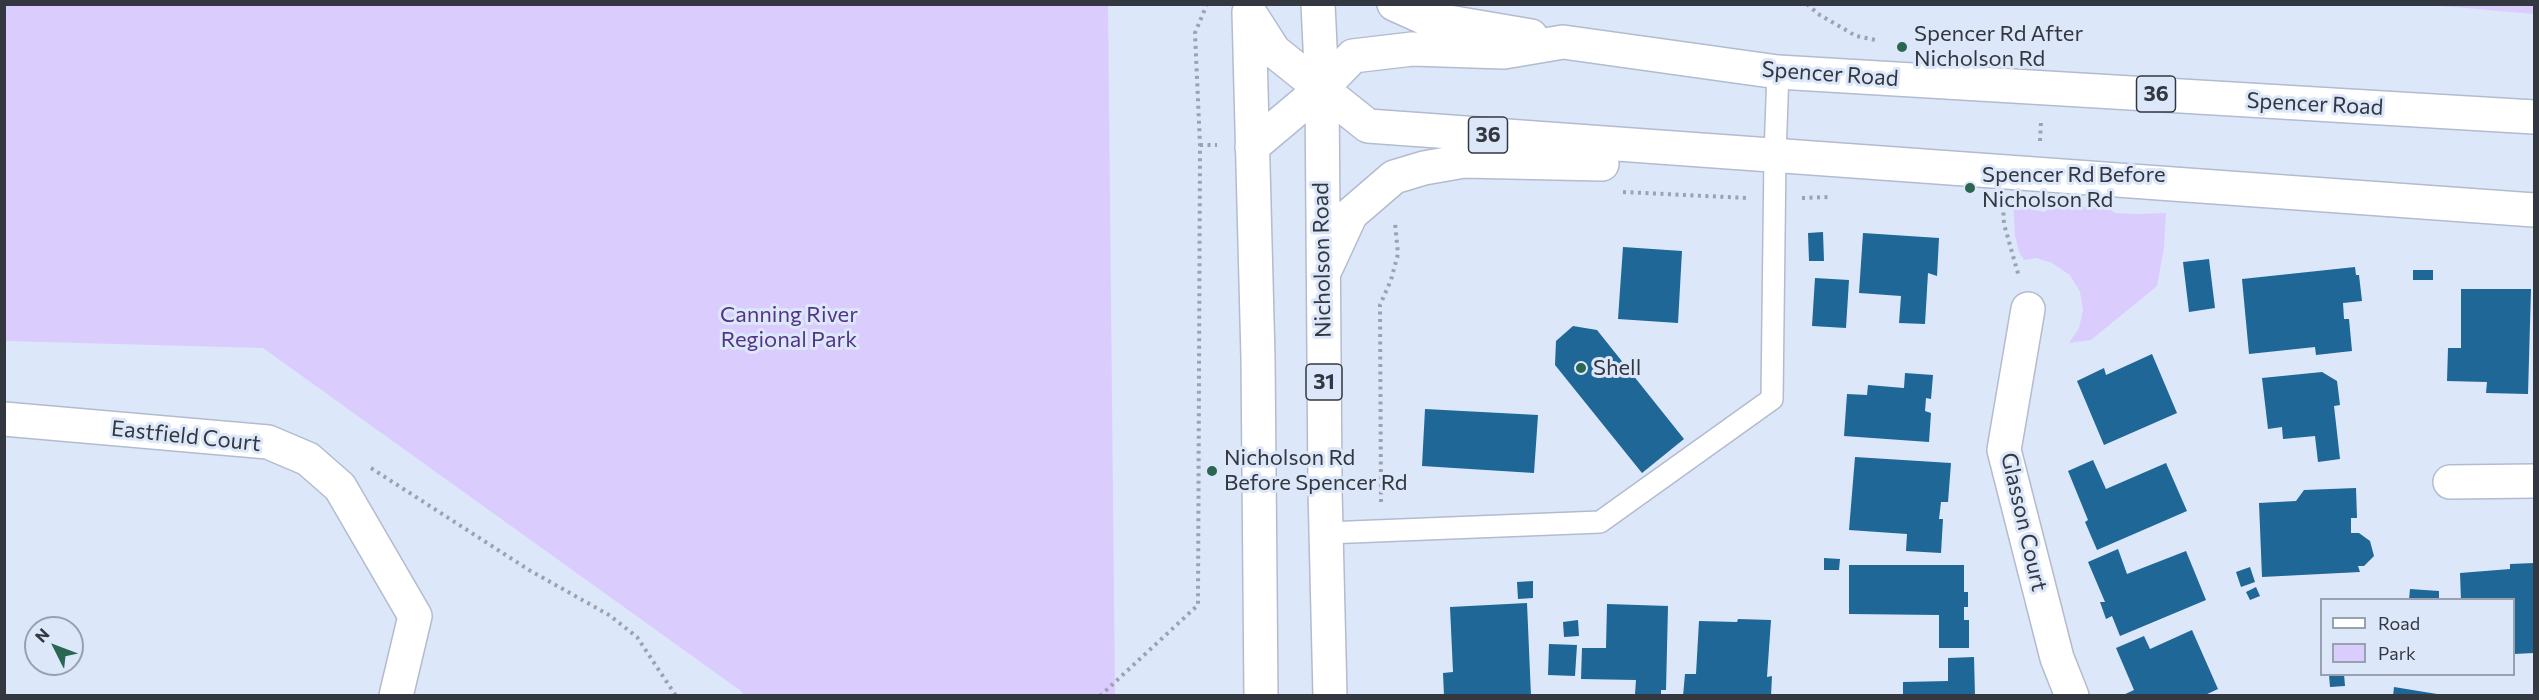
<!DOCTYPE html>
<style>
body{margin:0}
#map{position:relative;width:2539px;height:700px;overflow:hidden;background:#dce7fa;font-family:Commissioner,sans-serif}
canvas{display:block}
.frame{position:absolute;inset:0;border:6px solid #33373f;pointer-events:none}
.legend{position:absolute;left:2320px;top:598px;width:195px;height:78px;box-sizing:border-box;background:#dce7fa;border:2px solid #98a1af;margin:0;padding:8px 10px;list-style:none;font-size:18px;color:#33373f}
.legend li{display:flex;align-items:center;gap:12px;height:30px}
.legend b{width:30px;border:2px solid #98a1af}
.north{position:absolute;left:24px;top:616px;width:60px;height:60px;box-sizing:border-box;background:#dce7fa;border:2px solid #98a1af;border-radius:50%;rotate:312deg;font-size:16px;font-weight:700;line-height:24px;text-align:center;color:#33373f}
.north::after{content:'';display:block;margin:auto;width:21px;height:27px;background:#2a6651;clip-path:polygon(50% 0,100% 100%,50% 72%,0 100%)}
</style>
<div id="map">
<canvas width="2539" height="700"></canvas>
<div class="frame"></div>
<ul class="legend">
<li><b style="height:8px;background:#fff"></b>Road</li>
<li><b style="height:16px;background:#dbccfe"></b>Park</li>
</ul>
<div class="north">N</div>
</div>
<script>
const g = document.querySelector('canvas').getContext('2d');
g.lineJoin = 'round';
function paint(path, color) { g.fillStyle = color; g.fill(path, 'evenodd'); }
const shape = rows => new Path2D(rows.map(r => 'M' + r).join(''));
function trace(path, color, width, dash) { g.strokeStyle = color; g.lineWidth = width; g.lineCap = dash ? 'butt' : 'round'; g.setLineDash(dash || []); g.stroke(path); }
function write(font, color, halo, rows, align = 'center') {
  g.font = font + ' Commissioner,sans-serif'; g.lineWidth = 6; g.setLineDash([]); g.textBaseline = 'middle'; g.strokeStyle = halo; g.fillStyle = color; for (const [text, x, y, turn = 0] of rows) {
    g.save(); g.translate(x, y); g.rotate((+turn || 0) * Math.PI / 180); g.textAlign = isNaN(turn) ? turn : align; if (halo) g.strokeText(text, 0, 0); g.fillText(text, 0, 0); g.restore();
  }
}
const green = shape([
 [4,5,1108,5,1115,695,743,695,741,691,263,348,5,341],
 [2431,5,2534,5,2534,14],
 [2025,202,2030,209,2045,212,2052,204,2109,209,2115,213,2135,214,2166,213,2164,247,2157,286,2091,340,2069,343,2079,328,2083,310,2080,292,2070,275,2052,263,2036,258,2024,260,2019,252,2015,236,2013,203]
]);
const building = shape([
 [1823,232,1824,261,1809,261,1808,233],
 [1863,233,1939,238,1937,276,1928,273,1925,324,1899,323,1901,296,1859,293],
 [1623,247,1682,251,1678,323,1618,319],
 [2209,259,2215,308,2189,312,2183,262],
 [2355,267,2356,275,2359,275,2362,301,2343,303,2344,319,2349,319,2352,351,2316,355,2315,347,2249,354,2242,279],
 [2413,270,2433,270,2433,280,2413,280],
 [1815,278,1849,280,1846,328,1812,326],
 [2461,289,2531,289,2528,394,2486,393,2487,382,2447,381,2448,348,2461,348],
 [1573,326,1597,330,1684,439,1642,473,1555,365,1556,341],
 [2152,354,2177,413,2104,445,2077,381,2104,368,2106,375],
 [2322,372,2337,381,2340,405,2334,406,2340,459,2318,462,2315,436,2283,439,2282,427,2268,429,2262,378],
 [1905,373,1933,375,1931,399,1926,398,1925,411,1931,413,1929,442,1844,436,1847,394,1867,395,1868,385,1904,388],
 [1425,409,1538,415,1534,473,1422,466],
 [1855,457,1951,463,1948,502,1941,502,1939,519,1943,519,1941,553,1906,551,1907,534,1849,530],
 [2093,460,2106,489,2166,463,2187,511,2097,550,2085,522,2088,520,2068,471],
 [2356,488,2357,518,2351,518,2351,533,2359,533,2370,541,2374,556,2364,566,2358,566,2360,572,2262,577,2259,503,2296,501,2304,490],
 [2118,549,2127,574,2186,551,2206,600,2120,636,2112,616,2106,619,2100,602,2105,602,2088,562],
 [1824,558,1840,559,1839,570,1824,570],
 [2534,563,2534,653,2514,654,2514,600,2461,600,2460,573,2510,569,2510,564],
 [1849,565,1964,565,1964,592,1968,592,1968,607,1964,607,1964,620,1969,620,1969,648,1939,648,1939,615,1849,614],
 [2250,567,2255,582,2241,587,2236,572],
 [1533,581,1533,598,1518,599,1517,582],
 [2256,587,2260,596,2250,600,2246,592],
 [2410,589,2439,591,2439,600,2409,600],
 [1527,603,1531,696,1444,696,1443,673,1453,672,1450,607],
 [1607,604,1668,606,1666,690,1661,690,1661,694,1635,694,1636,680,1581,679,1582,648,1606,648],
 [1738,619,1771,620,1767,677,1772,676,1771,696,1683,696,1685,674,1696,674,1699,621,1737,622],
 [1578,620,1579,636,1564,637,1563,622],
 [2192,630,2218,689,2203,696,2121,696,2134,690,2116,648,2144,636,2150,649],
 [1549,644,1577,645,1575,676,1548,675],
 [1974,657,1975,696,1903,696,1903,682,1948,681,1948,658],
 [2344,674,2345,686,2330,687,2329,675],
 [2394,687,2437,694,2437,696,2393,696]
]);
const path = shape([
 [1807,4,1818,14,1856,36,1876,40],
 [2040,141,2041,121],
 [1200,145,1217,145],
 [1623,192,1747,198],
 [1802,198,1828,197],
 [2003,205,2004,224,2019,277],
 [371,468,529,570,609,615,637,637,676,696],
 [1381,502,1380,305,1391,280,1398,254,1395,223],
 [1100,696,1198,605,1200,145,1195,33,1207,4]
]);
const service = shape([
 [1326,533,1600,522,1772,399,1775,155,1778,72]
]);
const minor = shape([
 [2028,309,2004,450,2057,658,2072,696],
 [4,419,268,442,308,459,340,487,415,616,396,696],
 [2450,482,2534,481]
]);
const primary = shape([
 [1318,4,1322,88,1325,489,1330,696],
 [1394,4,1425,18,1531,36],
 [1249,12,1274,51,1368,126,2534,210],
 [1249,12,1258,358,1261,696],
 [1252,147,1322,88,1353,56,1412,49,1504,52,1563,42,1778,72,2534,117],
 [1326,268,1351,214,1394,177,1424,168,1464,161,1602,164]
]);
const markers = [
 [1902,47,6,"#2a6651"],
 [1970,188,6,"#2a6651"],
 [1581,368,6,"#2a6651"],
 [1212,471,6,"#2a6651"]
];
const shields = [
 [2156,94,39],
 [1488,135,39],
 [1324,382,36]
];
const shieldNames = [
 ["36",2156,94],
 ["36",1488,135],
 ["31",1324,382]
];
const poiNames = [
 ["Spencer Rd After",1914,34],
 ["Nicholson Rd",1914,59],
 ["Spencer Rd Before",1982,175],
 ["Nicholson Rd",1982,200],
 ["Shell",1593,368],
 ["Nicholson Rd",1224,458],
 ["Before Spencer Rd",1224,483]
];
const streetNames = [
 ["Spencer Road",1830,74,4],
 ["Spencer Road",2315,104,3],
 ["Nicholson Road",1322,260,-91],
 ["Eastfield Court",186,436,6],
 ["Glasson Court",2024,522,77]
];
const parkNames = [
 ["Canning River",789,315],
 ["Regional Park",789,340]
];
paint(green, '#dbccfe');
paint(building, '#1e6797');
trace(service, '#b2bcce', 24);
trace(minor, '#b2bcce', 36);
trace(primary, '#b2bcce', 36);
trace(path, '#9ba3b2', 4, [3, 4.5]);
trace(service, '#fff', 21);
trace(minor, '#fff', 33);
trace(primary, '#fff', 33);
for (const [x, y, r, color] of markers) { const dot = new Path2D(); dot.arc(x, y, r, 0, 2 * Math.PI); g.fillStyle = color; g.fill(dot); trace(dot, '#dce7fa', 2); }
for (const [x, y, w] of shields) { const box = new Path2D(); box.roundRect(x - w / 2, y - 18, w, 36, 4.5); g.fillStyle = '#dce7fa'; g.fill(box); trace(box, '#33373f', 1.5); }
write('bold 21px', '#33373f', null, shieldNames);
write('22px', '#33373f', '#dce7fa', poiNames, 'left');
write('22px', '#33373f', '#dce7fa', streetNames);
write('22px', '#553487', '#dce7fa', parkNames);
</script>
